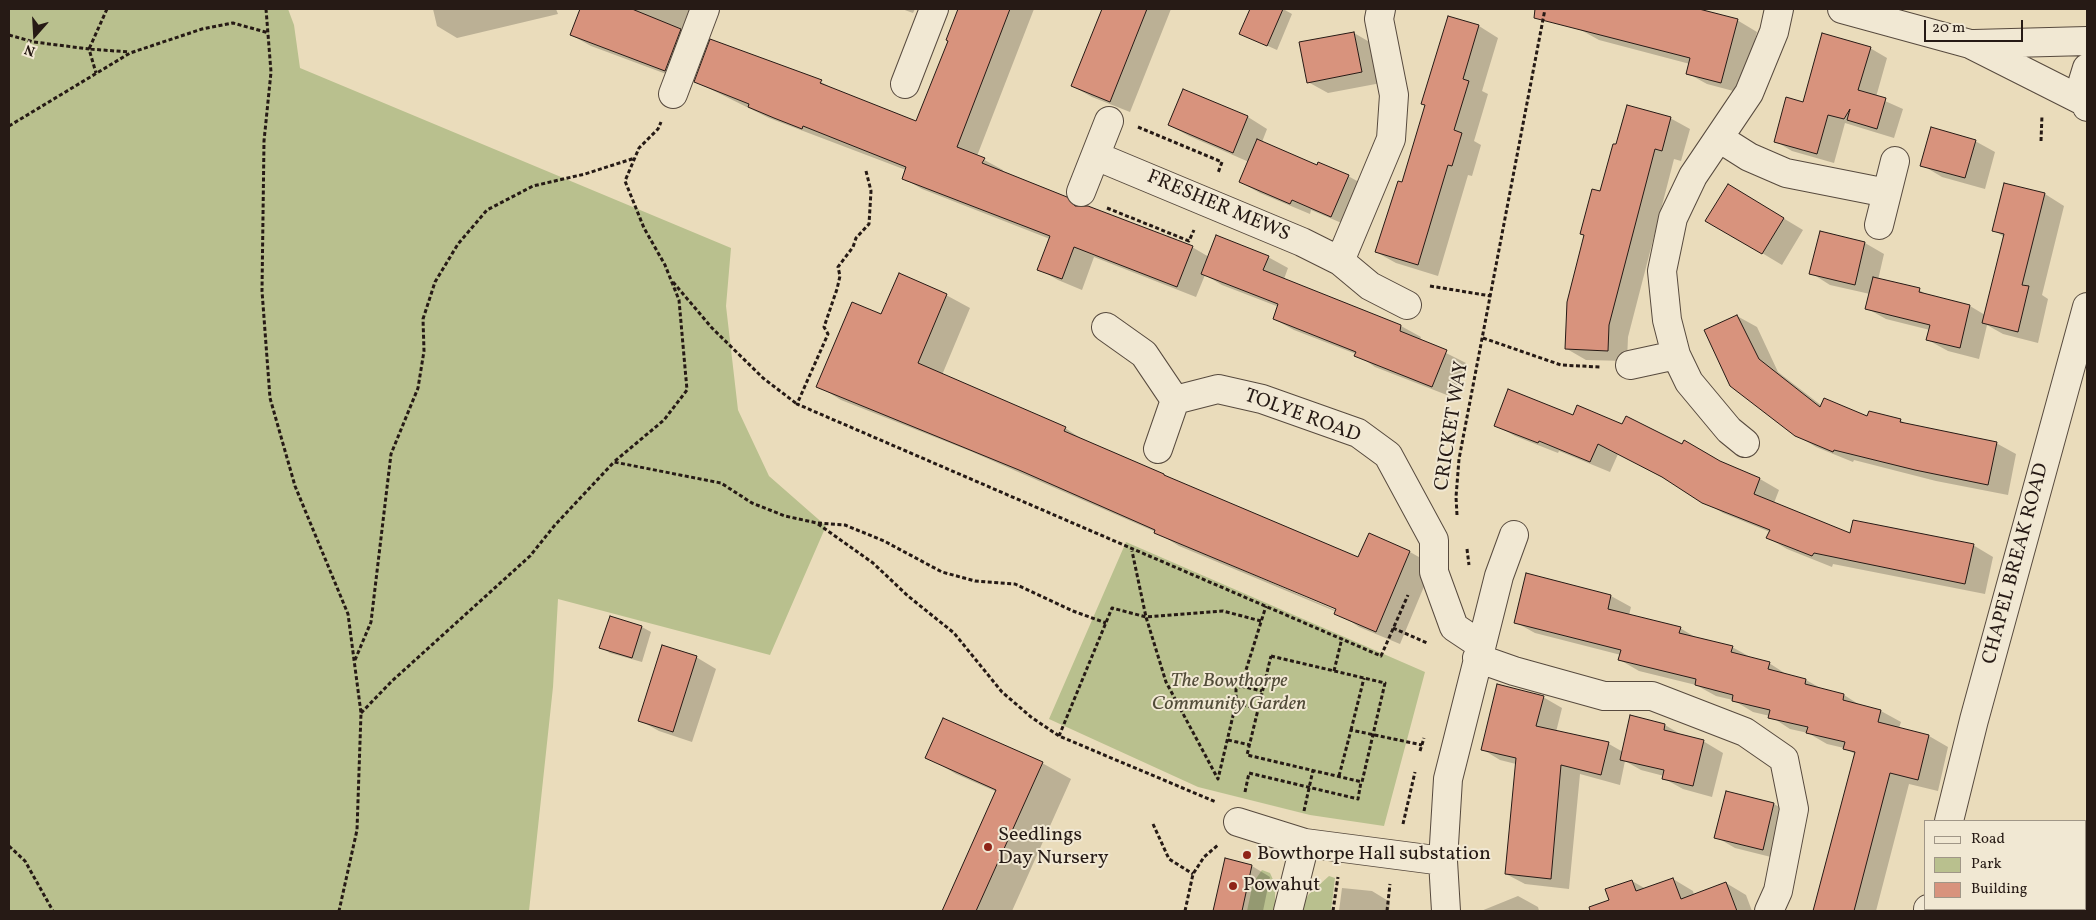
<!DOCTYPE html>
<style>
body{margin:0}
#map{position:relative;width:2096px;height:920px;overflow:hidden;background:#eadcbb;font-family:Vollkorn,serif}
canvas{display:block}
.frame{position:absolute;inset:0;border:10px solid #261a15;pointer-events:none}
.legend{position:absolute;left:1924px;top:820px;width:162px;height:90px;box-sizing:border-box;background:#f1e8d3;border:1px solid #a09687;margin:0;padding:6px 9px;list-style:none;font-size:15px;color:#261a15}
.legend li{display:flex;align-items:center;gap:10px;height:25px}
.legend b{width:25px;border:1px solid #a09687}
.north{position:absolute;left:10px;top:10px;width:50px;height:50px;-webkit-text-stroke:4px #f1e8d3;paint-order:stroke;rotate:199deg;font-size:14px;font-weight:700;line-height:20px;text-align:center;color:#261a15}
.north::after{content:'';display:block;margin:auto;width:18px;height:22px;background:#261a15;clip-path:polygon(50% 0,100% 100%,50% 72%,0 100%)}
.scale{position:absolute;left:1924px;top:20px;width:99px;height:22px;box-sizing:border-box;border:2px solid #261a15;border-top:0;padding-left:6px;font-size:15px;line-height:18px;white-space:nowrap;color:#261a15;-webkit-text-stroke:4px #f1e8d3;paint-order:stroke}
</style>
<div id="map">
<canvas width="2096" height="920"></canvas>
<div class="frame"></div>
<ul class="legend">
<li><b style="height:6px;background:#f1e8d3"></b>Road</li>
<li><b style="height:14px;background:#b9c08e"></b>Park</li>
<li><b style="height:14px;background:#d8937d"></b>Building</li>
</ul>
<div class="north">N</div>
<div class="scale">20 m</div>
</div>
<script>
const g = document.querySelector('canvas').getContext('2d');
g.lineJoin = 'round';
function paint(path, color) { g.fillStyle = color; g.fill(path, 'evenodd'); }
const shape = rows => new Path2D(rows.map(r => 'M' + r).join(''));
function trace(path, color, width, dash) { g.strokeStyle = color; g.lineWidth = width; g.lineCap = dash ? 'butt' : 'round'; g.setLineDash(dash || []); g.stroke(path); }
function write(font, color, halo, rows, align = 'center') {
  g.font = font + ' Vollkorn,serif'; g.lineWidth = 4; g.setLineDash([]); g.textBaseline = 'middle'; g.strokeStyle = halo; g.fillStyle = color; for (const [text, x, y, turn = 0] of rows) {
    g.save(); g.translate(x, y); g.rotate((+turn || 0) * Math.PI / 180); g.textAlign = isNaN(turn) ? turn : align; if (halo) g.strokeText(text, 0, 0); g.fillText(text, 0, 0); g.restore();
  }
}
const green = shape([
 [9,9,288,9,294,25,300,68,731,248,726,306,738,410,769,476,826,526,770,655,558,599,553,687,529,911,9,911],
 [1126,542,1425,672,1384,826,1310,815,1198,787,1049,719],
 [1262,870,1270,873,1275,884,1275,911,1247,911,1253,883],
 [1329,876,1335,878,1331,911,1298,911,1309,894]
]);
const shadow = shape([
 [433,9,556,9,558,14,457,38,437,26],
 [582,9,699,9,685,81,591,46,571,35],
 [902,9,915,9,913,13],
 [960,9,1034,9,977,156,1003,170,1002,173,1066,198,1082,207,1192,247,1209,257,1268,257,1288,268,1284,279,1401,326,1421,337,1420,340,1466,363,1452,397,1375,367,1356,354,1294,330,1274,319,1279,307,1222,285,1205,275,1196,297,1094,257,1082,290,1058,280,1038,269,1050,239,922,189,903,178,906,170,769,118,696,82,711,41,821,82,840,92,917,123],
 [1103,9,1171,9,1130,112,1092,97,1072,86],
 [1251,9,1283,9,1292,14,1277,50,1241,34],
 [1584,9,1681,9,1737,20,1757,32,1741,93,1707,84,1687,73,1690,64,1599,40,1579,29],
 [1479,26,1498,38,1482,91,1488,94,1474,141,1481,145,1472,176,1468,175,1438,276,1396,263,1376,252,1403,183],
 [1354,33,1373,44,1381,83,1328,93,1308,82],
 [1870,48,1887,58,1876,97,1903,109,1894,138,1845,123,1834,163,1792,151,1775,141],
 [1184,90,1248,117,1267,129,1262,142,1318,166,1348,176,1368,187,1351,227,1311,210,1310,214,1260,193,1240,182,1249,162,1189,136,1169,125],
 [1670,118,1690,129,1681,161,1674,159,1628,337,1627,361,1586,360,1567,349,1617,146],
 [1975,141,1995,152,1985,189,1942,177,1922,165],
 [2045,194,2064,206,2042,295,2048,299,2038,343,2003,334,1987,325,1979,359,1948,351,1928,340,1930,330,1886,319,1866,308,1870,294,1830,285,1811,273,1865,243,1884,254,1878,280,1919,290,1931,297,1970,306,1985,315,2004,237,1994,230],
 [1748,197,1803,230,1782,265,1762,253],
 [946,295,970,308,942,375,1065,428,1088,443,1177,482,1359,559,1410,552,1433,565,1400,644,1359,627,1337,612,1179,546,1156,532,970,451,841,400,818,386,882,316],
 [1170,539,1343,610,1342,613],
 [1737,316,1757,327,1778,372,1822,406,1868,417,1900,420,1909,426,1996,443,2016,454,2008,495,1936,481,1854,460,1853,462,1816,447,1796,435],
 [1573,416,1623,425,1760,479,1779,490,1774,503,1851,535,1973,545,1993,557,1985,594,1833,564,1832,567,1787,549,1768,538,1770,532,1723,513,1673,483,1618,454,1610,472,1559,451,1558,453,1515,436,1495,425],
 [1527,575,1611,596,1631,607,1629,615,1680,628,1700,640,1732,647,1752,658,1769,663,1789,676,1806,680,1824,690,1844,695,1863,707,1881,711,1901,722,1899,728,1929,736,1948,747,1938,791,1909,784,1876,911,1815,911,1855,754,1844,748,1827,744,1808,733,1790,729,1770,716,1753,712,1733,700,1716,696,1696,685,1639,671,1620,660,1621,655,1535,633,1515,622],
 [642,627,651,632,642,662,610,653,601,647],
 [696,657,716,669,692,742,659,731,639,720],
 [1543,697,1562,708,1556,732,1609,744,1623,752,1665,725,1685,737,1703,741,1723,753,1712,797,1683,789,1663,778,1664,776,1641,770,1625,761,1620,785,1580,774,1569,889,1525,884,1506,874,1516,764,1500,760,1482,749],
 [927,757,1042,763,1071,779,1012,911,958,911,947,905,997,792,956,774],
 [1727,792,1774,804,1794,815,1783,860,1735,848,1716,837],
 [1226,860,1252,866,1270,877,1263,911,1215,911],
 [1673,879,1693,891,1694,895,1726,883,1746,895,1752,911,1614,911,1606,890,1632,881,1646,889],
 [1342,888,1372,891,1390,902,1389,911,1339,911],
 [1518,896,1538,907,1539,911,1481,911]
]);
const building = shape([
 [580,9,632,9,681,29,665,71,570,35,580,9],
 [958,9,1010,9,957,147,985,158,982,163,1067,197,1075,206,1088,206,1193,246,1177,287,1074,247,1062,279,1037,270,1050,236,902,179,906,167,803,126,802,129,774,118,748,107,749,104,694,82,710,39,822,80,820,83,916,121,948,41,946,40,958,9],
 [1102,9,1147,9,1110,102,1071,86,1102,9],
 [1250,9,1283,9,1267,46,1239,34,1250,9],
 [1535,9,1699,9,1738,19,1721,83,1686,74,1690,58,1534,18,1535,9],
 [1448,16,1479,25,1463,79,1469,81,1454,130,1462,133,1452,166,1448,165,1418,265,1375,252,1398,181,1402,182,1425,105,1421,104,1448,16],
 [1354,32,1362,72,1307,83,1299,42,1354,32],
 [1822,33,1871,47,1858,90,1886,98,1877,129,1847,120,1850,109,1844,119,1828,115,1817,154,1774,142,1786,97,1803,102,1822,33],
 [1183,89,1248,116,1233,153,1168,125,1183,89],
 [1627,105,1671,117,1662,151,1655,149,1609,325,1608,351,1565,349,1567,302,1584,235,1580,234,1592,189,1600,191,1613,144,1616,144,1627,105],
 [1931,127,1976,140,1965,178,1920,166,1931,127],
 [1257,139,1317,165,1318,162,1349,175,1331,217,1292,200,1290,204,1239,182,1257,139],
 [2004,183,2045,193,2022,285,2029,286,2018,332,1982,323,2004,234,1992,231,2004,183],
 [1728,184,1784,218,1762,254,1705,221,1728,184],
 [1820,231,1865,242,1855,285,1809,274,1820,231],
 [1216,235,1269,256,1263,270,1401,325,1400,331,1447,350,1432,387,1354,356,1356,352,1273,319,1278,304,1201,274,1216,235],
 [899,273,947,294,918,363,1066,427,1064,431,1164,474,1164,475,1358,557,1369,533,1410,551,1376,632,1334,614,1336,609,1154,533,1155,530,1019,470,816,387,852,302,881,314,899,273],
 [1873,277,1920,288,1919,292,1970,305,1960,348,1926,340,1930,325,1865,309,1873,277],
 [1737,315,1759,359,1820,407,1824,398,1867,416,1869,411,1901,419,1900,422,1997,442,1988,485,1915,470,1834,450,1833,452,1795,436,1730,386,1704,330,1737,315],
 [1508,389,1573,415,1577,405,1622,424,1626,416,1682,444,1684,440,1720,461,1760,478,1754,494,1850,533,1853,520,1974,544,1965,584,1814,553,1812,556,1766,538,1770,530,1702,503,1662,477,1598,444,1590,462,1539,441,1538,443,1494,426,1508,389],
 [1526,573,1611,595,1608,609,1681,627,1679,633,1733,646,1731,652,1770,662,1768,669,1806,679,1805,684,1844,694,1843,700,1881,710,1878,722,1929,735,1918,780,1890,773,1854,911,1813,911,1855,752,1843,749,1845,742,1806,733,1808,727,1768,718,1770,710,1732,701,1733,695,1695,685,1696,679,1618,660,1621,650,1514,623,1526,573],
 [610,616,642,626,632,658,599,648,610,616],
 [662,645,697,656,673,732,638,721,662,645],
 [1497,684,1544,696,1536,726,1609,742,1601,775,1561,765,1551,879,1505,874,1516,758,1481,750,1497,684],
 [1630,715,1665,724,1664,730,1704,740,1693,786,1662,779,1664,770,1620,760,1630,715],
 [943,718,1043,762,976,911,942,911,996,790,925,758,943,718],
 [1726,791,1774,803,1763,850,1714,838,1726,791],
 [1225,858,1252,865,1242,911,1213,911,1225,858],
 [1673,878,1681,899,1726,882,1737,911,1590,911,1589,907,1609,900,1605,889,1632,880,1636,891,1673,878]
]);
const path = shape([
 [107,9,89,49,129,52],
 [266,9,271,72,264,141,262,291,270,398,295,486,348,614,361,713,357,830,339,911],
 [9,35,34,42,89,49,96,73],
 [9,126,130,53,202,29,233,23,269,33],
 [1138,127,1222,162,1218,173],
 [2041,141,2042,115],
 [866,171,871,191,869,224,856,238,853,247,838,267,840,276,837,289,824,327,828,334,797,404,1381,656,1408,595],
 [1107,208,1189,241,1194,230],
 [673,282,712,328,763,378,797,404],
 [1430,286,1491,296],
 [1483,338,1561,365,1600,367],
 [615,461,664,420,687,390,679,300,665,265,644,228,625,181,639,148,658,129,661,122],
 [1457,515,1456,497,1459,459,1545,9],
 [818,524,873,563,908,596,954,633,1002,692,1031,717,1059,736,1216,802],
 [1467,549,1469,565],
 [1261,621,1223,611,1146,617,1166,682,1218,779,1236,703,1236,689,1241,686,1266,606],
 [1393,628,1427,643],
 [1271,656,1385,683,1362,782,1247,755,1271,656],
 [355,660,371,622,391,454,418,388,424,351,423,319,435,282,458,244,487,210,533,186,585,174,635,158],
 [1334,671,1342,638],
 [1241,686,1262,691],
 [1236,703,1258,709],
 [361,713,392,681,530,556,555,525,614,462,721,483,752,503,785,516,817,523,845,525,884,541,942,572,975,581,1015,584,1073,611,1106,623],
 [1351,730,1364,678],
 [1059,736,1112,608,1146,617,1132,551],
 [1228,740,1250,745],
 [1420,751,1424,738],
 [1339,776,1351,730,1422,745],
 [1245,792,1249,773,1358,799,1361,782],
 [1304,811,1313,770],
 [1153,824,1169,859,1193,874],
 [1403,824,1415,772],
 [9,846,25,861,53,911],
 [1185,911,1193,874,1204,857,1218,845],
 [1333,911,1338,877],
 [1387,911,1390,884]
]);
const minor = shape([
 [1842,9,1970,44,2085,102],
 [1974,44,2087,41],
 [2087,68,2083,81,2087,107],
 [905,84,934,9],
 [673,94,705,9],
 [1719,138,1749,157,1786,173,1887,193,1879,225],
 [1096,156,1302,242,1340,261,1370,286,1407,305],
 [1081,192,1109,121],
 [1887,193,1895,161],
 [1340,261,1391,139,1394,95,1379,19,1381,9],
 [1106,327,1144,354,1175,400,1218,389,1262,399,1358,433,1388,455,1434,540,1434,572,1454,627,1481,645],
 [1630,365,1676,355],
 [1745,443,1729,430,1689,382,1676,355,1667,320,1662,271,1673,218,1693,176,1749,93,1774,32,1779,9],
 [1158,449,1175,400],
 [1477,658,1514,671,1604,696,1652,696,1745,732,1784,759,1794,809,1778,891,1769,911],
 [1949,821,1974,720,2087,307],
 [1238,822,1305,843,1443,861],
 [1288,911,1305,843],
 [1446,911,1443,861,1448,779,1499,576,1514,535],
 [1928,911,1928,909]
]);
const markers = [
 [988,847,5,"#8f2418"],
 [1247,855,5,"#8f2418"],
 [1233,886,5,"#8f2418"]
];
const streetNames = [
 ["FRESHER MEWS",1218,207,23],
 ["TOLYE ROAD",1302,417,20],
 ["CRICKET WAY",1453,426,-81],
 ["CHAPEL BREAK ROAD",2017,564,-75]
];
const parkNames = [
 ["The Bowthorpe",1229,682],
 ["Community Garden",1229,705]
];
const poiNames = [
 ["Seedlings",998,836],
 ["Day Nursery",998,859],
 ["Bowthorpe Hall substation",1257,855],
 ["Powahut",1243,886]
];
paint(green, '#b9c08e');
paint(shadow, '#0003');
paint(building, '#d8937d');
trace(building, '#261a15', 1);
trace(minor, '#574a3e', 30);
trace(path, '#261a15', 3, [4, 2.5]);
trace(minor, '#f1e8d3', 28);
for (const [x, y, r, color] of markers) { const dot = new Path2D(); dot.arc(x, y, r, 0, 2 * Math.PI); g.fillStyle = color; g.fill(dot); trace(dot, '#f1e8d3', 2); }
write('20px', '#261a15', '#f1e8d3', streetNames);
write('italic 20px', '#524c39', '#f1e8d3', parkNames);
write('20px', '#261a15', '#f1e8d3', poiNames, 'left');
</script>
